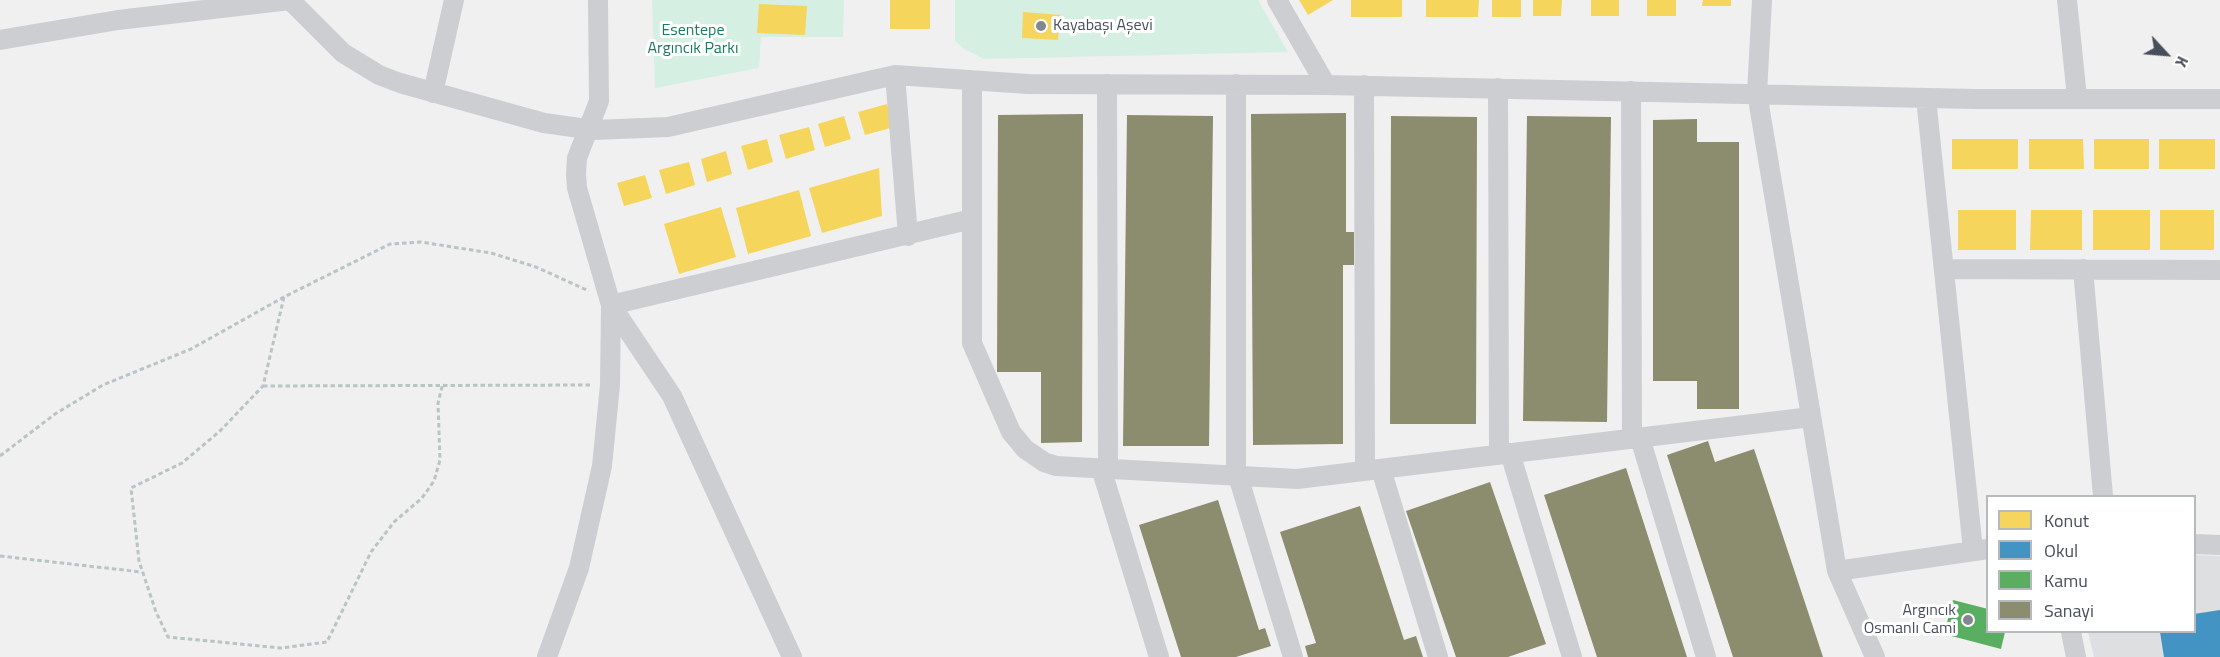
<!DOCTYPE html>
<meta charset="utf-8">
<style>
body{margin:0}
#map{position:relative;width:2220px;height:657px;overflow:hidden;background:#f0f0f0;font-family:"Titillium Web",sans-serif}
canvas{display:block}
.legend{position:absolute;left:1986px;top:495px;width:210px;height:138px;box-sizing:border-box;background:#fff;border:2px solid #b6b9be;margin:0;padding:8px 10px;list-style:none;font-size:18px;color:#484f5c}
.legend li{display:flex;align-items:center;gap:12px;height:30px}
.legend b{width:30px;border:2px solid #b6b9be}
.north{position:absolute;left:2136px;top:24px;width:60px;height:60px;-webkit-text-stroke:4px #fff;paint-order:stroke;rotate:116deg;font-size:16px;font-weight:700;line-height:24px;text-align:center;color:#484f5c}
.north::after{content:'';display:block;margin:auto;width:21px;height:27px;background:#484f5c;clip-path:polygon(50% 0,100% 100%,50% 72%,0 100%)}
</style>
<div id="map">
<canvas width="2220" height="657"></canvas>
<ul class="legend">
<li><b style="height:16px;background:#f6d55c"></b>Konut</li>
<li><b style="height:16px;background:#4393c3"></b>Okul</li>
<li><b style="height:16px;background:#5aae61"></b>Kamu</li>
<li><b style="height:16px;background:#8c8c6e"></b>Sanayi</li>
</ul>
<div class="north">K</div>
</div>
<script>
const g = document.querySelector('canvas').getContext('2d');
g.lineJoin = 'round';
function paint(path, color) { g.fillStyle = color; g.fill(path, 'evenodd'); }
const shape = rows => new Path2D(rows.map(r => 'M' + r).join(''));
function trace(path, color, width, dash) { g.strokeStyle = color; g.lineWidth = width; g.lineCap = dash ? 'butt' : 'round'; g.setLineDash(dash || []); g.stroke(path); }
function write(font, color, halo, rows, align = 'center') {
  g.font = font + ' "Titillium Web",sans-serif'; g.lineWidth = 6; g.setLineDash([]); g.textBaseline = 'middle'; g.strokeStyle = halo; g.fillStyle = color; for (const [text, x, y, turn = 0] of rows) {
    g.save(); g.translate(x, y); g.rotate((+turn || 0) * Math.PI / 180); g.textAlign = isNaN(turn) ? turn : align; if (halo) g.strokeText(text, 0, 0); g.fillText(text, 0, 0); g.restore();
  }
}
const education = shape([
 [2195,555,2220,556,2220,657,2094,657,2088,632,2194,632]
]);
const green = shape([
 [652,0,844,0,843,37,761,37,759,68,655,88],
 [955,0,1258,0,1288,52,984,59,964,49,955,41]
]);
const homes = shape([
 [890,0,930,0,930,29,890,29],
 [1299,0,1333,0,1308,15],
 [1351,0,1402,0,1402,17,1351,17],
 [1426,0,1479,0,1478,17,1426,17],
 [1492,0,1521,0,1521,17,1492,17],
 [1533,0,1562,0,1561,16,1533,16],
 [1591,0,1619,0,1619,16,1591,16],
 [1647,0,1676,0,1676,16,1647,16],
 [1703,0,1731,0,1731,6,1702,6],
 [759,4,807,6,805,35,757,33],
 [1023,12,1060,15,1058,40,1022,38],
 [887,104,894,127,865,135,858,112],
 [844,116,851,139,825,147,818,124],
 [809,127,815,150,786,159,779,135],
 [767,139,773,162,748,170,741,146],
 [1952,139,2018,139,2018,169,1952,169],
 [2029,139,2083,139,2084,169,2029,169],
 [2094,139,2149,139,2149,169,2094,169],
 [2159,139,2215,139,2215,169,2159,169],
 [726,151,732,174,707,182,701,159],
 [689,162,695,185,666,194,659,170],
 [879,168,882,216,822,233,809,188],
 [645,175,652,198,624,206,617,183],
 [799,190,811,236,748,254,736,208],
 [721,207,736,257,679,274,664,224],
 [1958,210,2016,210,2016,250,1958,250],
 [2031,210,2082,210,2082,250,2030,250],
 [2093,210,2150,210,2150,250,2093,250],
 [2160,210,2214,210,2214,250,2160,250]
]);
const schools = shape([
 [2220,610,2220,657,2164,657,2160,632,2194,632,2194,614]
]);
const public = shape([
 [1953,600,1988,609,1988,632,2005,632,2001,649,1944,634]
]);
const industry = shape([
 [1346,113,1346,232,1354,232,1354,265,1343,265,1343,444,1253,445,1251,114],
 [1083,114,1082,442,1041,443,1041,372,997,372,998,115],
 [1127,115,1213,116,1209,446,1123,446],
 [1391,116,1477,117,1476,424,1390,424],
 [1527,116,1611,117,1607,422,1523,421],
 [1697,119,1697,142,1739,142,1739,409,1697,409,1697,381,1653,381,1653,120],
 [1708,441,1715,462,1754,449,1823,657,1733,657,1667,455],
 [1626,468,1687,657,1597,657,1544,495],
 [1490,482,1546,644,1508,657,1456,657,1406,511],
 [1218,500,1259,630,1265,628,1271,646,1236,657,1181,657,1139,525],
 [1360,506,1404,640,1416,636,1423,657,1308,657,1305,646,1316,643,1280,532]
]);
const path = shape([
 [284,297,263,386,220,431,182,463,131,488,139,561,156,612,168,637,281,648,327,642,371,552,394,522,422,498,434,481,440,460,438,403,443,383],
 [263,386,591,385],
 [0,456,55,414,103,385,191,349,284,297,390,244,421,242,491,253,536,267,589,291],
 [0,556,141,572]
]);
const minor = shape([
 [598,0,599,101,577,158,576,174,577,188,611,305,972,219],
 [1277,0,1326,85],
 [1762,0,1757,93,1837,571,1875,657],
 [2067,0,2077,98],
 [0,40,118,20,290,0,343,53,379,75,400,83,544,123,594,130,668,127,895,75,1028,84,1326,85,1975,99,2220,99],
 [895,75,908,236],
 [972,80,972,343,1011,432,1025,449,1044,462,1056,466,1297,479,1811,417],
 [1107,84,1108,469],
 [1236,84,1236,476],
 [1364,85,1365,471],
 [1498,88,1499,455],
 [1631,91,1632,439],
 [433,93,454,0],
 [1926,98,1973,550],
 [1944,269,2220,270],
 [2083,269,2103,496],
 [611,305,672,396,792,657],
 [1640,438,1706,657],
 [1510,453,1572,657],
 [1101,468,1159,657],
 [1381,469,1438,657],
 [1238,476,1293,657],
 [2194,544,2220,545],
 [1837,571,1988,549],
 [2071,632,2076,657],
 [547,657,579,568,602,466,610,385,611,305]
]);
const markers = [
 [1041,26,6,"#838790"],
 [1968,620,6,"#838790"]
];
const poiNames = [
 ["Kayabaşı Aşevi",1053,26],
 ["Argıncık",1956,611,"right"],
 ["Osmanlı Cami",1956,629,"right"]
];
const parkNames = [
 ["Esentepe",693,31],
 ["Argıncık Parkı",693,49]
];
paint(education, '#dedfe0');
paint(green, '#d5efe3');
paint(homes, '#f6d55c');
paint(schools, '#4393c3');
paint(public, '#5aae61');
paint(industry, '#8c8c6e');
trace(path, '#b9c5c3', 3, [4.5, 3]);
trace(minor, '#ccced1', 20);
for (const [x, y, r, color] of markers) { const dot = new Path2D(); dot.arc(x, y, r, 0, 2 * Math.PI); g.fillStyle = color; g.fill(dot); trace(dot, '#fff', 2); }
write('16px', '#484f5c', '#fff', poiNames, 'left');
write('16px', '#1a7c5c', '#fff', parkNames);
</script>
